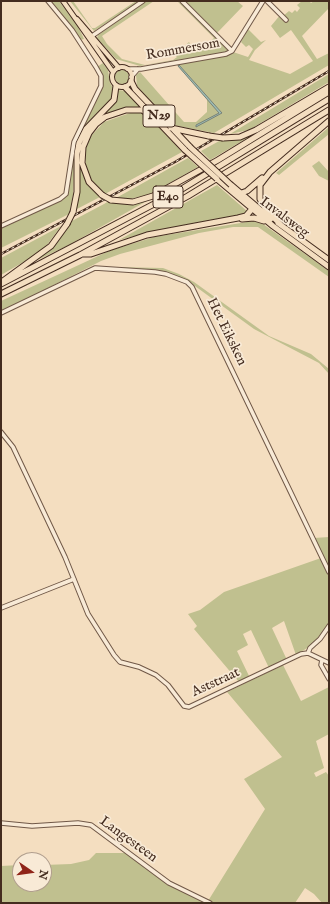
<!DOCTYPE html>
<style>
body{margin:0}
#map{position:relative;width:330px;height:904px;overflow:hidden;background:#f4dec0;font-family:"IM FELL English",serif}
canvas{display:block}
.frame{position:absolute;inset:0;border:2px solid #442c1f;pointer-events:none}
.north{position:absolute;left:12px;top:852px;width:40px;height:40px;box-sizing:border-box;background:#f8ead6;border:1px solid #b09e8d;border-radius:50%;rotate:103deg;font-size:11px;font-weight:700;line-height:16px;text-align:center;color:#442c1f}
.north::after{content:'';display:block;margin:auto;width:14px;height:18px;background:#8f2418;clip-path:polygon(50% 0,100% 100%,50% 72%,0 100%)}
</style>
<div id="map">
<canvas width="330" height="904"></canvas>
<div class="frame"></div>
<div class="north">N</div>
</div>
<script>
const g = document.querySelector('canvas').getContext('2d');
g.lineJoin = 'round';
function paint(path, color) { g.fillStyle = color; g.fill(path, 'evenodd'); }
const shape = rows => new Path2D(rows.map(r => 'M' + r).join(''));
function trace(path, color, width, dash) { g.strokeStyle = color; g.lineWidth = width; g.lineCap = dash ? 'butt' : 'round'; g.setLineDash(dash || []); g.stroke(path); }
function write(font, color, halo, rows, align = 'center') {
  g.font = font + ' "IM FELL English",serif'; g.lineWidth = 3.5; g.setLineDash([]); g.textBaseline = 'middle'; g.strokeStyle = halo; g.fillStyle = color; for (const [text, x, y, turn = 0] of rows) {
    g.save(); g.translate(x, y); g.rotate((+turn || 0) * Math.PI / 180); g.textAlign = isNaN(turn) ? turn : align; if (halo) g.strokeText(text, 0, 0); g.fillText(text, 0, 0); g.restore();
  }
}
const green = shape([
 [49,1,59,1,78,26,84,39,80,40],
 [70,1,73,1,92,28,95,28,136,1,140,1,94,31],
 [147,1,154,1,102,36,107,44,122,59,145,65,173,60,177,57,175,55,189,42,194,51,200,49,214,38,177,1,188,8,227,48,227,52,140,66,116,59,97,38,98,35],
 [184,1,237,1,243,6,217,33],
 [302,1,309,1,311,3,314,1,329,1,329,8,302,36,317,59,329,53,329,65,214,133,173,125,137,86,136,75,140,72,184,122,196,122,207,112,207,99,176,64,233,52,248,57,253,49,249,45,246,47,241,42,248,29,261,42,266,40,255,50,249,60,290,74,313,61,291,30,280,38,271,26,281,14,283,16,289,11,292,13,295,10,297,12,300,8,297,5],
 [103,63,108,70,110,83,114,89,113,97,86,124,79,136,74,155,73,195,69,214,1,248,1,227,59,201,68,193,74,143,102,84,102,75,97,67],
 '115 77a7 7 0 1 1 14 0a7 7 0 1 1-14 0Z',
 [329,74,329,82,249,130,230,134],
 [118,90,126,91,142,109,130,108,102,118,82,144,80,163,83,175,89,186,100,197,75,210,81,143,88,130,114,103],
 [133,112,141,112,148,115,182,152,105,194,94,184,87,173,85,157,86,148,91,136,104,122],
 [329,127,329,134,279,175,276,173],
 [259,131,210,160,201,151,221,140,241,139],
 [188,158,198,167,150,194,130,199,116,198],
 [319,161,329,172,329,181,319,176,312,166],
 [217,185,247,211,244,215,162,229,119,240],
 [154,197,67,246,33,262,52,247,61,237,70,222,104,204,109,201,119,204,134,204],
 [253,221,263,224,329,271,329,277,258,227,233,227,199,233,120,254,101,261,1,312,1,301,109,251,154,237],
 [61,226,47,245,34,256,1,275,1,258],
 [115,267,163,268,179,274,194,282,269,336,311,354,329,369,329,374,319,363,254,329,188,281,169,273,118,269],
 [329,537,329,569,314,538],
 [321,558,329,574,329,624,312,645,296,655,284,621,272,628,287,660,269,668,251,630,243,634,248,645,237,651,250,678,239,682,194,629,197,626,188,614,200,610,224,592],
 [283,665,301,701,329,687,329,734,316,741,324,768,314,773,316,777,326,772,329,776,329,903,322,903,314,894,305,888,295,903,214,903,208,901,265,809,244,779,282,757,227,692],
 [96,853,125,853,168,884,201,901,200,903,1,903,1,866,20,865,20,884,44,884,44,865,71,864,89,860]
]);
const water = shape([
 [179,65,222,113,196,127,196,125,219,113,178,66,179,65]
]);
const minor = shape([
 [182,1,232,51],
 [267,1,286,20],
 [92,36,143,1],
 [127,69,141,69,226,54,232,51,263,1],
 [131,77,138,69],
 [1,226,60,199,66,194,74,142,101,86,101,76,96,67,72,30,48,1],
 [1,313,95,268,155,272,166,274,187,282,192,287,329,572],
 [1,432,13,447,65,557,88,614,114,655,120,662,139,667,156,675,168,685,184,706,189,707,301,654,308,653,329,663],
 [1,608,74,579],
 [308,653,310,648,320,639,329,626],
 [322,660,321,665,329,679],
 [1,823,32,826,78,823,91,825,169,883,210,903]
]);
const major = shape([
 [63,1,113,72],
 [77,19,119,68],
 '112 77a10 10 0 1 1 20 0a10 10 0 1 1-20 0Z'
]);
const highway = shape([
 [131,81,135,89,190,147],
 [125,87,185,150],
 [171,128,209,136],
 [223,138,240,137,256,130,329,87],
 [217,179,273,226,329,267],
 [231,185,271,219],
 [239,194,247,191,262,178],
 [102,195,89,182,82,163,83,147,89,133,96,124,105,117,126,110,142,110,153,117],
 [111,200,133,202,153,196,218,160,329,92],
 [73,212,77,192,77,154,79,143,86,129,114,100,116,86],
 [242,219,254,218,264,221],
 [278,223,329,260],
 [281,225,267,211,260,199,260,185,270,172,329,121],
 [83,254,91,254,147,235,238,218,246,216,252,209,252,203],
 [3,281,51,246,67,224],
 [1,284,177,192,329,99],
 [1,294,80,255,188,196,329,110]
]);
const rail = shape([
 [1,254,175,162,329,71]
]);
const highwayBridge = shape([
 [209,136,223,138],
 [190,147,231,185],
 [185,150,217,179],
 [102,195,111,200],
 [67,224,73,212]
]);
const shields = [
 [159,116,32],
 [168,197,30]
];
const shieldNames = [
 ["N29",159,116],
 ["E40",168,197]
];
const streetNames = [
 ["Rommersom",183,50,-10],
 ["Invalsweg",284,218,37],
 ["Het Eiksken",226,332,64],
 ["Aststraat",216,683,-25],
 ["Langesteen",128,840,36]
];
paint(green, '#c0c08f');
paint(water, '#9cbcb3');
trace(water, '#798278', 1);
trace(minor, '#705847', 5.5);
trace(major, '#442c1f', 6);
trace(highway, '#442c1f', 7);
trace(minor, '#f8ead6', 3.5);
trace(major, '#f4dec0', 4);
trace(highway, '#f4dec0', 5);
trace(rail, '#442c1f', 2.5);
trace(rail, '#f8ead6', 1, [3]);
trace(highwayBridge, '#442c1f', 7, []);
trace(highwayBridge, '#f4dec0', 5);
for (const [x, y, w] of shields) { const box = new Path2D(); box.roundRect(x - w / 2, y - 11, w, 22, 3); g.fillStyle = '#f8ead6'; g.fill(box); trace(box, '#442c1f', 1); }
write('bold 13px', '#442c1f', null, shieldNames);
write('14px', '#442c1f', '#f8ead6', streetNames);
</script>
